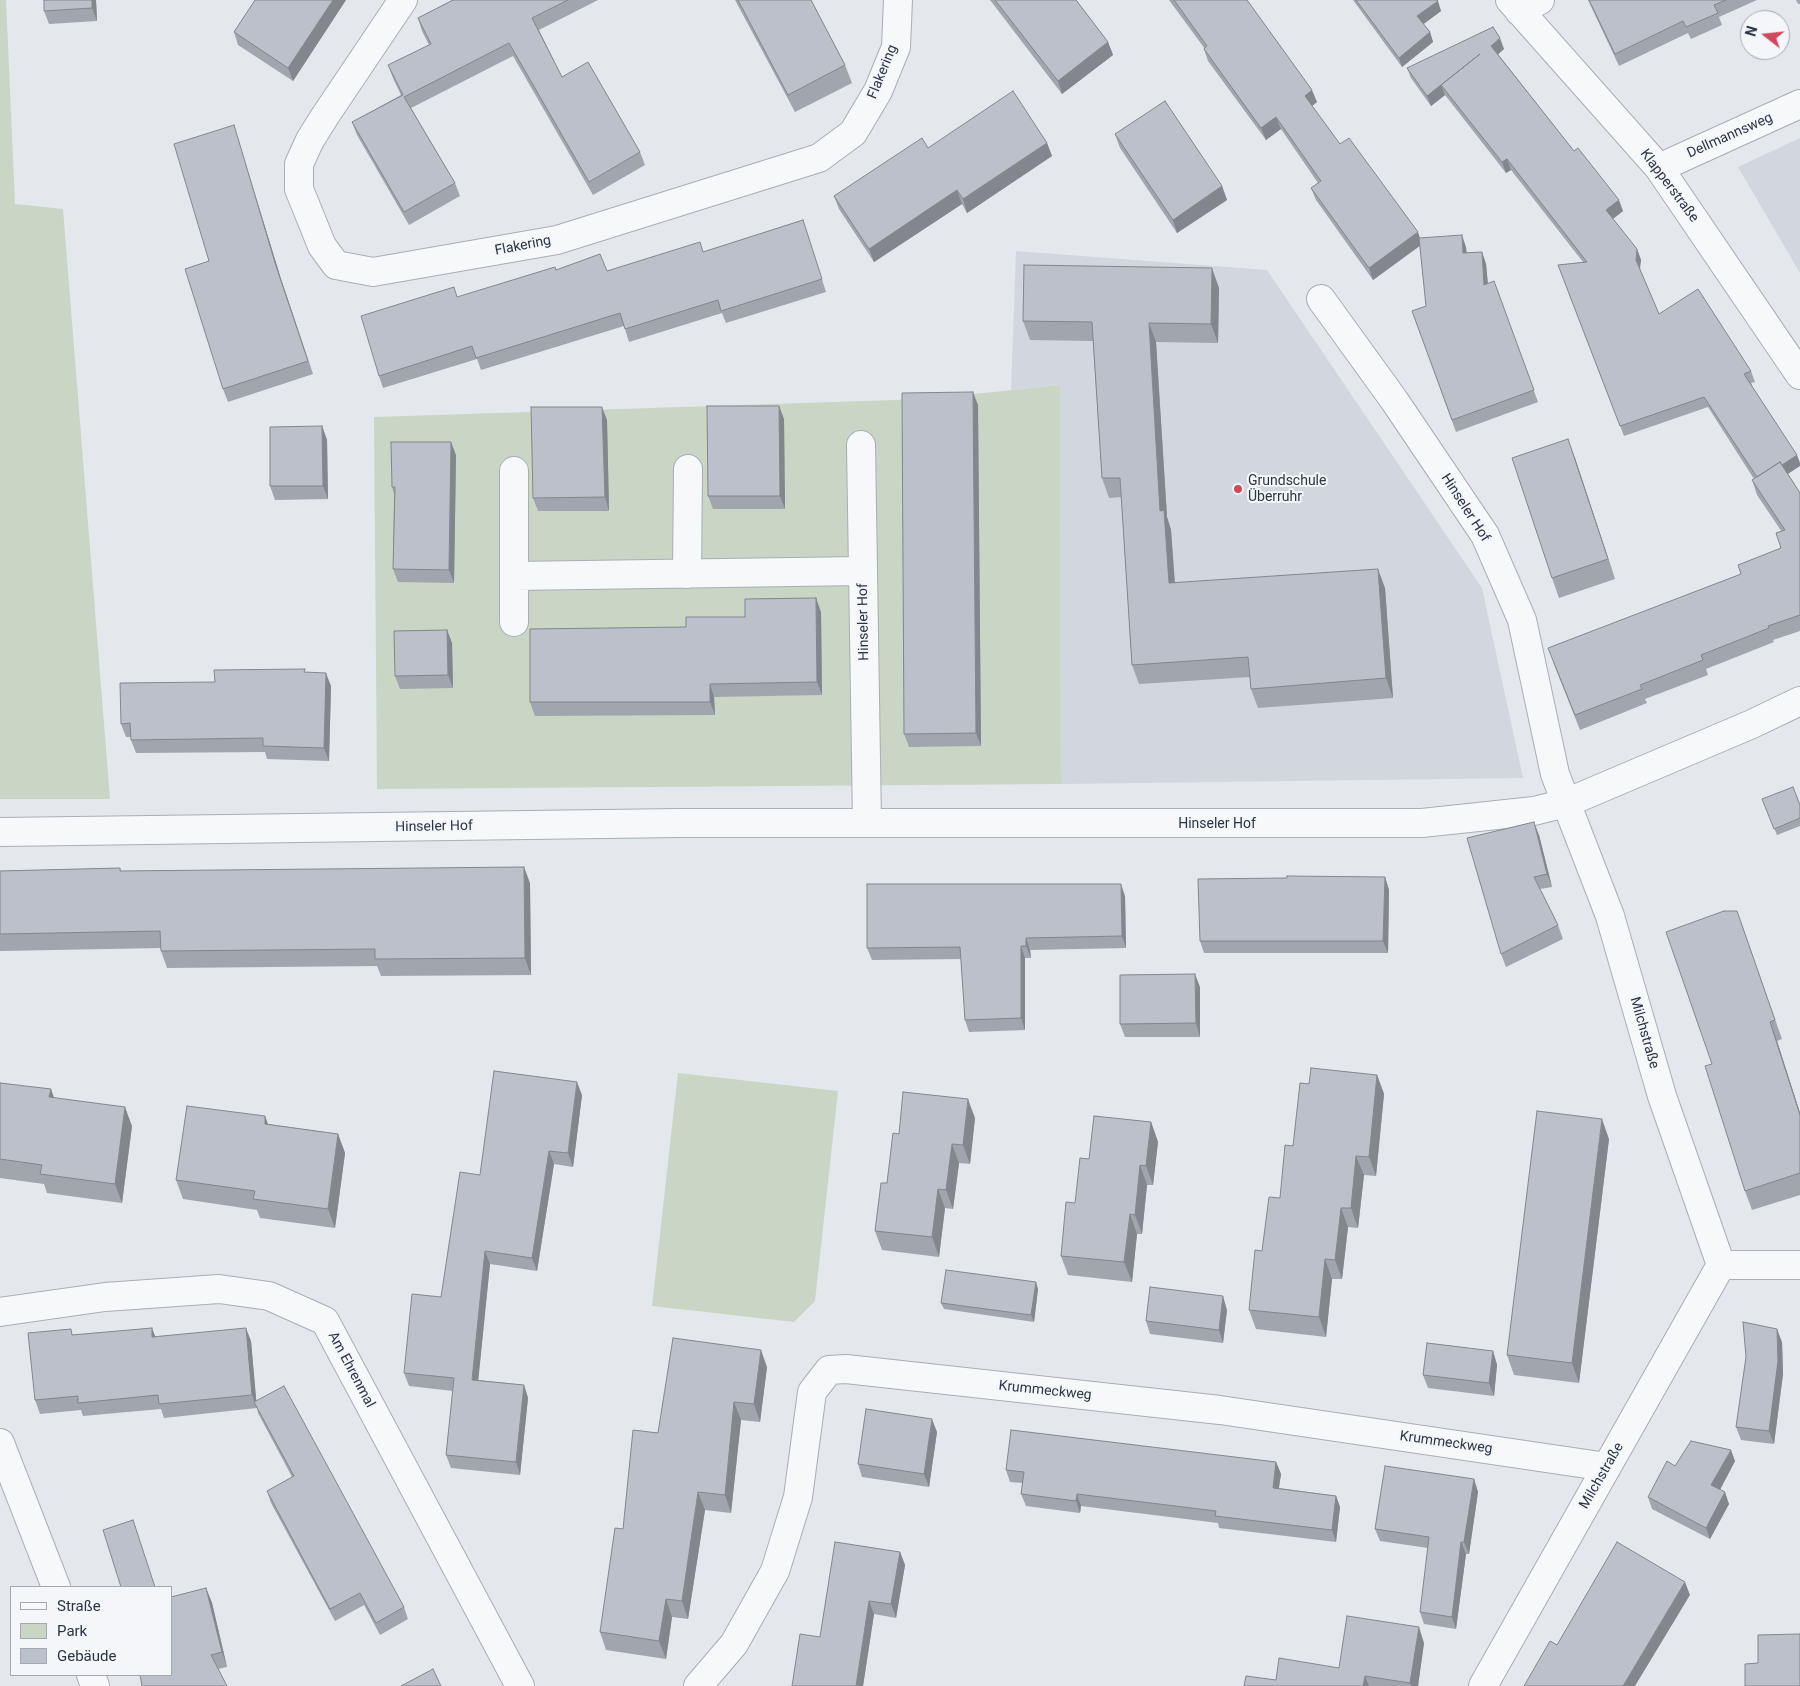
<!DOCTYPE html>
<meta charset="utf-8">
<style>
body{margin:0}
#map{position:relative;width:1800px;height:1686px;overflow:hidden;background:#e4e7ec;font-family:Roboto,sans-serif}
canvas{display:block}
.legend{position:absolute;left:10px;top:1586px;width:162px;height:90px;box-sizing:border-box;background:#f4f6f9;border:1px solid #a4a8b1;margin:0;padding:6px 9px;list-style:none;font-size:15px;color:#2b3445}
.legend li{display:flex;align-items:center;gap:10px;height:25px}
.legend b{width:25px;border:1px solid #a4a8b1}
.north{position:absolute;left:1740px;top:10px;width:50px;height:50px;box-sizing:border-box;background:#f4f6f9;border:1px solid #a4a8b1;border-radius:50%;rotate:286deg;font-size:14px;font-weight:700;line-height:20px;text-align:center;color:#2b3445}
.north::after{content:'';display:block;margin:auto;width:18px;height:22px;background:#d1495b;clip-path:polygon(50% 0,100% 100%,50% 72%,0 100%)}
</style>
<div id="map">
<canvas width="1800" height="1686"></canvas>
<ul class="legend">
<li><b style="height:6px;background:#f7f8fa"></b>Straße</li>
<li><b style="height:14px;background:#c9d6c5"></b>Park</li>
<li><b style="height:14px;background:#bbc0ca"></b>Gebäude</li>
</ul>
<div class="north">N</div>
</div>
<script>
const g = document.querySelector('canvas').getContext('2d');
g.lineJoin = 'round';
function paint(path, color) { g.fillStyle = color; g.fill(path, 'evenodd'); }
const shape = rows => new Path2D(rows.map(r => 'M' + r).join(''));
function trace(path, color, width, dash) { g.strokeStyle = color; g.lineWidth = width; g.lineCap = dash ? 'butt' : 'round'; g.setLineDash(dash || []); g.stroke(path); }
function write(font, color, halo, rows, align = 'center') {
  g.font = font + ' Roboto,sans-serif'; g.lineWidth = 4; g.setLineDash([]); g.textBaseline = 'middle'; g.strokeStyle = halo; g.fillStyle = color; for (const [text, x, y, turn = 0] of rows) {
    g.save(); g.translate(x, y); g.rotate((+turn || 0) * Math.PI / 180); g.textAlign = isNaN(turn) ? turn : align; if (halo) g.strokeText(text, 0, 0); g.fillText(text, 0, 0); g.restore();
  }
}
const built = shape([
 [1800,138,1800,273,1738,167],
 [1016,251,1267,270,1482,588,1523,778,1061,784,1060,385,1011,390]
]);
const green = shape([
 [0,0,6,0,15,204,63,209,110,799,0,799],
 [1060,385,1061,784,377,789,374,417,926,399],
 [678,1073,838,1091,815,1301,794,1322,652,1306]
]);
const minor = shape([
 [403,0,325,116,310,140,299,164,299,189,322,246,336,265,373,272,557,240,819,158,853,133,878,91,896,47,898,0],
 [1510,0,1659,168,1800,375],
 [1519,11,1540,0],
 [1659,168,1800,104],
 [1321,299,1394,400,1485,535,1522,620,1555,774,1610,916,1662,1096,1721,1265,1483,1686],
 [861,445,867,823],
 [514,471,514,622],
 [687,574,688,469],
 [514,576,863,571],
 [0,832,679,823,1422,823,1534,811,1566,803,1752,724,1800,701],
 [1721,1265,1800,1265],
 [0,1312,105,1297,219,1289,269,1296,325,1321,520,1686],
 [0,1443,56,1587],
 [91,1675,95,1686],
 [698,1686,734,1644,775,1571,798,1497,812,1392,829,1370,846,1369,1220,1410,1607,1467]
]);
const wall = shape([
 [96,0,97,21,49,24,44,11],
 [346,0,293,81,238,45,234,32],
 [453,0,598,0,539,30,562,77,640,152,645,165,593,195,513,56,411,108,455,183,460,196,409,225,357,135,352,122,401,95,393,78,388,65,429,45,422,31,418,18],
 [735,0,811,0,845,65,852,83,795,112],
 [990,0,1076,0,1108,42,1113,55,1062,94],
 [1169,0,1247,0,1317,102,1312,106,1340,144,1420,238,1466,247,1467,253,1482,252,1486,264,1488,284,1494,281,1538,402,1456,432,1412,311,1426,306,1420,246,1373,280,1316,200,1311,188,1318,183,1281,129,1266,140,1208,61,1204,49,1205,49],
 [1353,0,1437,0,1441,11,1423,24,1430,32,1433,42,1402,67],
 [1588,0,1757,0,1719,17,1722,25,1691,39,1688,33,1619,66],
 [1796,0,1800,0,1800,4,1798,4],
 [1504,49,1498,54,1574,151,1623,211,1613,219,1637,249,1641,260,1640,270,1659,314,1751,371,1755,382,1751,383,1788,474,1800,493,1800,631,1773,640,1774,642,1706,669,1708,675,1645,699,1647,703,1580,730,1553,662,1741,574,1781,548,1782,532,1757,495,1752,480,1754,479,1708,407,1624,436,1558,265,1583,262,1511,170,1506,173,1445,95,1431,106,1411,78,1407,68],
 [1115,134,1222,186,1227,200,1177,233,1120,148],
 [238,139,281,279,313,374,228,402,223,389,209,261],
 [1047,143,1052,156,967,213,962,204,874,262,839,209,834,196,928,148],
 [803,220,826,292,726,323,722,313,629,342,624,326,481,370,477,359,383,388,379,376,555,267,556,269,607,271,703,252],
 [1219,288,1218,343,1156,342,1167,517,1171,530,1175,583,1385,588,1393,698,1258,708,1251,689,1250,677,1139,684,1132,665,1122,497,1109,498,1102,478,1093,341,1030,340,1023,321],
 [978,405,981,746,909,747,904,734],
 [779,406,784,419,785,509,713,509,708,496],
 [607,420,609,511,538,511,533,498],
 [322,426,327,440,328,499,275,500,270,486],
 [456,455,454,583,398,582,393,569,394,494,392,487],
 [1575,458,1615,579,1559,598,1552,578],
 [821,612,822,695,714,697,715,715,535,716,530,702,686,627,745,617],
 [447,630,452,643,453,688,400,689,395,676],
 [306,672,331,686,329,761,267,759,265,752,136,753,131,740,131,737,126,737,121,724,215,682],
 [1762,799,1800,805,1800,826,1777,835],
 [1539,835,1552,887,1540,889,1558,925,1563,939,1506,967,1501,954],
 [120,868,121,871,530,883,531,975,381,976,377,966,167,968,161,951,161,948,0,951,0,871],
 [1385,877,1389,890,1388,953,1204,953,1200,941],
 [1125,896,1126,948,1030,950,1031,958,1025,958,1025,1030,969,1032,965,1020,961,959,872,960,867,948],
 [1737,911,1782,1039,1777,1041,1800,1113,1800,1195,1752,1210,1745,1191,1712,1064],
 [1200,987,1200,1037,1125,1037,1120,1024],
 [1377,1075,1384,1094,1376,1176,1364,1175,1358,1228,1348,1227,1342,1279,1332,1279,1326,1337,1256,1329,1249,1310,1262,1251,1280,1198,1309,1084],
 [0,1083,132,1126,122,1203,47,1193,44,1184,0,1178],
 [582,1095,573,1167,554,1164,537,1271,490,1264,478,1380,524,1385,528,1398,520,1475,451,1468,446,1455,453,1391,409,1386,404,1373,441,1297],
 [265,1116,268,1124,338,1134,345,1153,335,1228,260,1218,257,1210,183,1199,176,1180],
 [975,1118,970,1164,959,1163,953,1209,945,1208,939,1257,882,1250,875,1231,899,1134],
 [1151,1122,1158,1142,1153,1185,1147,1185,1142,1234,1137,1234,1132,1282,1068,1275,1061,1256,1089,1159],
 [1609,1139,1579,1383,1514,1375,1507,1355],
 [1038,1289,1034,1322,944,1309,941,1303],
 [1227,1310,1223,1343,1150,1334,1146,1321],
 [74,1335,155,1337,251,1341,256,1401,404,1607,408,1619,380,1635,364,1605,335,1621,271,1503,267,1491,292,1477,258,1413,257,1408,164,1418,161,1409,83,1416,81,1410,40,1414,35,1400],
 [1782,1342,1783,1374,1774,1444,1741,1440,1736,1427],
 [1493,1351,1497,1365,1494,1396,1428,1388,1423,1375],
 [767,1367,760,1422,741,1420,731,1513,705,1510,688,1619,672,1617,666,1659,606,1650,600,1632,623,1529,658,1433],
 [937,1432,929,1487,862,1477,858,1464],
 [1735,1461,1720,1490,1729,1504,1710,1539,1652,1509,1648,1497,1675,1466],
 [1276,1462,1281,1474,1279,1488,1336,1496,1340,1507,1336,1542,1219,1528,1218,1523,1081,1506,1080,1513,1026,1506,1021,1494,1023,1483,1010,1482,1006,1470],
 [1474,1479,1478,1492,1469,1554,1466,1554,1456,1629,1424,1624,1420,1612,1428,1548,1380,1541,1375,1529],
 [900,1552,905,1565,896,1618,874,1614,863,1686,792,1686,820,1637],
 [206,1588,212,1603,227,1667,142,1686],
 [1424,1643,1418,1686,1244,1686,1339,1668]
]);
const shadedWall = shape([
 [92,0,96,0,97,21,92,8],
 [333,0,346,0,293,81,288,68],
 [1438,1,1441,11,1421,26,1417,16],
 [1430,32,1433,42,1402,67,1399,58],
 [1500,38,1504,49,1495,57,1491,46],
 [1108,42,1113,55,1062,94,1058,81],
 [1480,54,1441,85,1445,95,1431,106,1427,96],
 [1312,90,1317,102,1309,108,1305,96],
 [1276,117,1281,129,1266,140,1261,128],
 [234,125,238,139,281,279,313,374,276,266],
 [1047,143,1052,156,967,213,963,199],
 [1507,159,1511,170,1506,173,1502,162],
 [1222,186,1227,200,1177,233,1173,220],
 [957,190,962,204,874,262,869,249],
 [1619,200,1623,211,1610,221,1606,210],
 [1418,232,1422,244,1373,280,1369,268],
 [1462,235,1466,247,1467,265,1463,253],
 [1637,249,1641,260,1639,271,1636,260],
 [1482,252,1486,264,1489,297,1484,285],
 [1212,268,1219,288,1218,343,1211,324],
 [1149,323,1156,342,1167,517,1171,530,1176,602,1169,583,1160,511],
 [973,392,978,405,981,746,976,733],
 [779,406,784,419,785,509,780,496],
 [602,407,607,420,609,511,605,497],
 [322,426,327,440,328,499,323,486],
 [1568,439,1575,458,1615,579,1608,559],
 [451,442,456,455,454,583,449,570],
 [1797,455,1800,463,1800,466,1762,491,1758,480],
 [1378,569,1385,588,1393,698,1386,678],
 [816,598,821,612,822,695,817,682],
 [447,630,452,643,453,688,448,675],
 [326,673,331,686,329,761,324,748],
 [710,684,714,697,715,715,710,702],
 [1534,822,1539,835,1552,887,1547,874],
 [524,867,530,883,531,975,525,958],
 [1385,877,1389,890,1388,953,1383,941],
 [1121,884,1125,896,1126,948,1122,936],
 [1026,938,1030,950,1031,958,1026,946],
 [1021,946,1025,958,1025,1030,1021,1018],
 [1195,974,1200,987,1200,1037,1196,1023],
 [1770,1022,1777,1041,1800,1113,1800,1115],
 [1377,1075,1384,1094,1376,1176,1369,1157],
 [577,1082,582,1095,573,1167,568,1153],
 [51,1089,58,1109,49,1097],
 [968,1099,975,1118,970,1164,963,1145],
 [125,1107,132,1126,122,1203,115,1184],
 [265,1116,272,1136,265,1124],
 [1602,1119,1609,1139,1579,1383,1572,1363],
 [1151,1122,1158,1142,1153,1185,1146,1166],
 [338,1134,345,1153,335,1228,328,1209],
 [952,1144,959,1163,953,1209,946,1190],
 [549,1151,554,1164,537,1271,532,1258],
 [1356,1156,1364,1175,1358,1228,1351,1208],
 [1140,1165,1147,1185,1142,1234,1135,1215],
 [938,1189,945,1208,939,1257,932,1237],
 [1341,1208,1348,1227,1342,1279,1335,1260],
 [1130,1214,1137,1234,1132,1282,1124,1262],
 [485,1251,490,1264,477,1393,472,1380],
 [1325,1259,1332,1279,1326,1337,1319,1317],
 [1036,1282,1038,1289,1034,1322,1031,1315],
 [1223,1296,1227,1310,1223,1343,1219,1330],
 [152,1328,157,1341,152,1337],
 [246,1328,251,1341,257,1408,252,1395],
 [1777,1329,1782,1342,1783,1374,1774,1444,1769,1431],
 [761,1350,767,1367,760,1422,754,1404],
 [1493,1351,1497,1365,1494,1396,1489,1383],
 [524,1385,528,1398,520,1475,516,1462],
 [734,1402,741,1420,731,1513,725,1495],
 [932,1419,937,1432,929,1487,924,1474],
 [1731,1450,1735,1461,1716,1497,1711,1485],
 [1276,1462,1281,1474,1277,1499,1273,1488],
 [1474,1479,1478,1492,1469,1554,1464,1542],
 [698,1492,705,1510,688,1619,682,1601],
 [1725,1492,1729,1504,1710,1539,1706,1528],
 [1077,1494,1081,1506,1080,1513,1076,1501],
 [1336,1496,1340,1507,1336,1542,1332,1530],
 [1461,1542,1466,1554,1456,1629,1452,1617],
 [900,1552,905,1565,896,1618,891,1604],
 [1685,1582,1690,1595,1635,1686,1623,1686],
 [206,1588,212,1603,227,1667,222,1652],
 [666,1599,672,1617,666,1659,659,1641],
 [869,1601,874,1614,863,1686,856,1686],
 [1419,1627,1424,1643,1418,1686,1411,1686,1410,1683],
 [1365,1676,1369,1686,1363,1686]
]);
const building = shape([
 [44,0,92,0,92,8,44,11,44,0],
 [255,0,333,0,288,68,234,32,255,0],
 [453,0,568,0,532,18,562,77,588,62,640,152,589,182,509,43,404,97,455,183,404,212,352,122,403,95,388,65,431,44,418,18,453,0],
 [738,0,811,0,845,65,788,95,738,0],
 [995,0,1076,0,1108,42,1058,81,995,0],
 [1174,0,1247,0,1312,90,1305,96,1340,144,1349,138,1418,232,1369,268,1311,188,1321,181,1276,117,1261,128,1204,49,1207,46,1174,0],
 [1356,0,1437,0,1438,1,1417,16,1430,32,1399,58,1356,0],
 [1589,0,1726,0,1714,5,1718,13,1686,27,1683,21,1615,54,1589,0],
 [1493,27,1500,38,1491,46,1574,151,1578,148,1619,200,1606,210,1637,249,1636,260,1659,314,1698,289,1751,371,1744,374,1797,455,1782,465,1780,462,1757,477,1704,397,1620,426,1558,265,1587,262,1507,159,1502,162,1441,85,1480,54,1427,96,1407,68,1493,27],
 [1013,91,1047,143,963,199,957,190,869,249,834,196,922,138,928,148,1013,91],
 [1165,101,1222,186,1173,220,1115,134,1165,101],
 [234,125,276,266,308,361,223,389,185,269,209,261,174,144,234,125],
 [803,220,822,279,721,311,718,300,625,329,620,313,476,358,472,346,379,376,361,316,454,287,457,297,555,267,556,270,600,254,607,271,700,242,703,252,803,220],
 [1462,235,1463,253,1482,252,1484,285,1494,281,1534,390,1452,420,1412,311,1426,306,1419,238,1462,235],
 [1024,265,1212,268,1211,324,1149,323,1160,511,1164,510,1169,583,1378,569,1386,678,1251,689,1248,657,1132,665,1120,478,1102,478,1092,322,1023,321,1024,265],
 [973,392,976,733,904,734,902,393,973,392],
 [707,406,779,406,780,496,708,496,707,406],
 [531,407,602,407,605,497,533,498,531,407],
 [322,426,323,486,270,486,270,427,322,426],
 [1568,439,1608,559,1552,578,1512,458,1568,439],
 [391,442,451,442,449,570,393,569,395,487,392,487,391,442],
 [1780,462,1800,493,1800,615,1768,626,1769,628,1701,655,1703,660,1640,685,1642,689,1575,715,1548,648,1741,574,1738,565,1781,548,1776,533,1785,530,1752,480,1780,462],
 [816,598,817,682,710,684,710,702,530,702,530,629,686,627,686,617,745,617,745,599,816,598],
 [447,630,448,675,395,676,394,631,447,630],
 [305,669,304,672,326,673,324,748,263,746,263,738,131,740,130,723,121,724,120,683,215,682,214,670,305,669],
 [1793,787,1800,805,1800,818,1774,829,1762,799,1793,787],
 [1534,822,1547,874,1534,877,1558,925,1501,954,1467,838,1534,822],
 [524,867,525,958,375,959,375,949,161,951,160,931,0,934,0,871,120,868,120,871,524,867],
 [1287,876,1385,877,1383,941,1200,941,1198,879,1287,878,1287,876],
 [867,884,1121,884,1122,936,1026,938,1026,946,1021,946,1021,1018,965,1020,960,947,867,948,867,884],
 [1724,911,1737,911,1775,1020,1770,1022,1800,1115,1800,1173,1745,1191,1705,1066,1712,1064,1666,932,1724,911],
 [1195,974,1196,1023,1120,1024,1120,975,1195,974],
 [1311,1068,1377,1075,1369,1157,1356,1156,1351,1208,1341,1208,1335,1260,1325,1259,1319,1317,1249,1310,1255,1250,1262,1251,1269,1197,1280,1198,1285,1145,1293,1146,1300,1083,1309,1084,1311,1068],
 [494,1071,577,1082,568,1153,549,1151,532,1258,485,1251,472,1380,524,1385,516,1462,446,1455,454,1378,404,1373,412,1294,441,1297,460,1172,480,1175,494,1071],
 [0,1083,51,1089,49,1097,125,1107,115,1184,40,1174,42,1165,0,1159,0,1083],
 [903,1092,968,1099,963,1145,952,1144,946,1190,938,1189,932,1237,875,1231,881,1183,887,1183,893,1133,899,1134,903,1092],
 [187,1106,265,1116,265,1124,338,1134,328,1209,253,1199,255,1191,176,1180,187,1106],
 [1537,1111,1602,1119,1572,1363,1507,1355,1537,1111],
 [1094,1116,1151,1122,1146,1166,1140,1165,1135,1215,1130,1214,1124,1262,1061,1256,1066,1202,1075,1203,1080,1158,1089,1159,1094,1116],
 [946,1270,1036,1282,1031,1315,941,1303,946,1270],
 [1150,1287,1223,1296,1219,1330,1146,1321,1150,1287],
 [1743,1322,1777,1329,1778,1361,1769,1431,1736,1427,1746,1357,1743,1322],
 [152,1328,152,1337,246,1328,252,1395,159,1404,158,1395,78,1403,78,1396,35,1400,28,1333,71,1329,72,1335,152,1328],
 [673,1338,761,1350,754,1404,734,1402,725,1495,698,1492,682,1601,666,1599,659,1641,600,1632,615,1528,623,1529,633,1430,658,1433,673,1338],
 [1427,1343,1493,1351,1489,1383,1423,1375,1427,1343],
 [284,1386,404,1607,376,1623,360,1593,330,1609,267,1491,294,1476,254,1402,284,1386],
 [866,1409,932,1419,924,1474,858,1464,866,1409],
 [1011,1430,1276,1462,1273,1488,1336,1496,1332,1530,1215,1516,1216,1511,1077,1494,1076,1501,1021,1494,1024,1472,1006,1470,1011,1430],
 [1691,1441,1731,1450,1711,1485,1725,1492,1706,1528,1648,1497,1667,1461,1675,1466,1691,1441],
 [1385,1466,1474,1479,1464,1542,1461,1542,1452,1617,1420,1612,1429,1537,1375,1529,1385,1466],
 [133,1520,155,1587,121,1587,103,1530,133,1520],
 [835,1542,900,1552,891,1604,869,1601,856,1686,792,1686,800,1634,820,1637,835,1542],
 [1617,1542,1685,1582,1623,1686,1524,1686,1550,1641,1557,1645,1617,1542],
 [206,1588,222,1652,211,1655,227,1686,142,1686,140,1675,171,1675,171,1597,206,1588],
 [1347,1616,1419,1627,1410,1683,1365,1676,1363,1686,1244,1686,1246,1676,1276,1680,1279,1658,1339,1668,1347,1616],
 [1800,1634,1800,1686,1745,1686,1745,1664,1758,1663,1758,1635,1800,1634],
 [433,1669,441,1686,401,1686,433,1669]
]);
const markers = [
 [1238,489,5,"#d1495b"]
];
const streetNames = [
 ["Flakering",883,72,-68],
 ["Dellmannsweg",1730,136,-24],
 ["Klapperstraße",1669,186,53],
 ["Flakering",523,246,-11],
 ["Hinseler Hof",1465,508,57],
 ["Hinseler Hof",864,622,-91],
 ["Hinseler Hof",1217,824],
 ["Hinseler Hof",434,827,-1],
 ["Milchstraße",1644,1033,74],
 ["Am Ehrenmal",351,1370,62],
 ["Krummeckweg",1045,1391,6],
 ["Krummeckweg",1446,1443,8],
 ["Milchstraße",1602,1476,-60]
];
const poiNames = [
 ["Grundschule",1248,481],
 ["Überruhr",1248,497]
];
paint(built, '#d2d6de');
paint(green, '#c9d6c5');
trace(minor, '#a9aeb7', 30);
trace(minor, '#f7f8fa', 28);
paint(wall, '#a1a5ae');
paint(shadedWall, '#83868d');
paint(building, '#bbc0ca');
trace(building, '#83868d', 1);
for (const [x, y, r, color] of markers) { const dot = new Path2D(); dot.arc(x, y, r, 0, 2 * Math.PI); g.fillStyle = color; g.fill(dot); trace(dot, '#f4f6f9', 2); }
write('14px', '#2b3445', '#f4f6f9', streetNames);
write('14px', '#2b3445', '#f4f6f9', poiNames, 'left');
</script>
